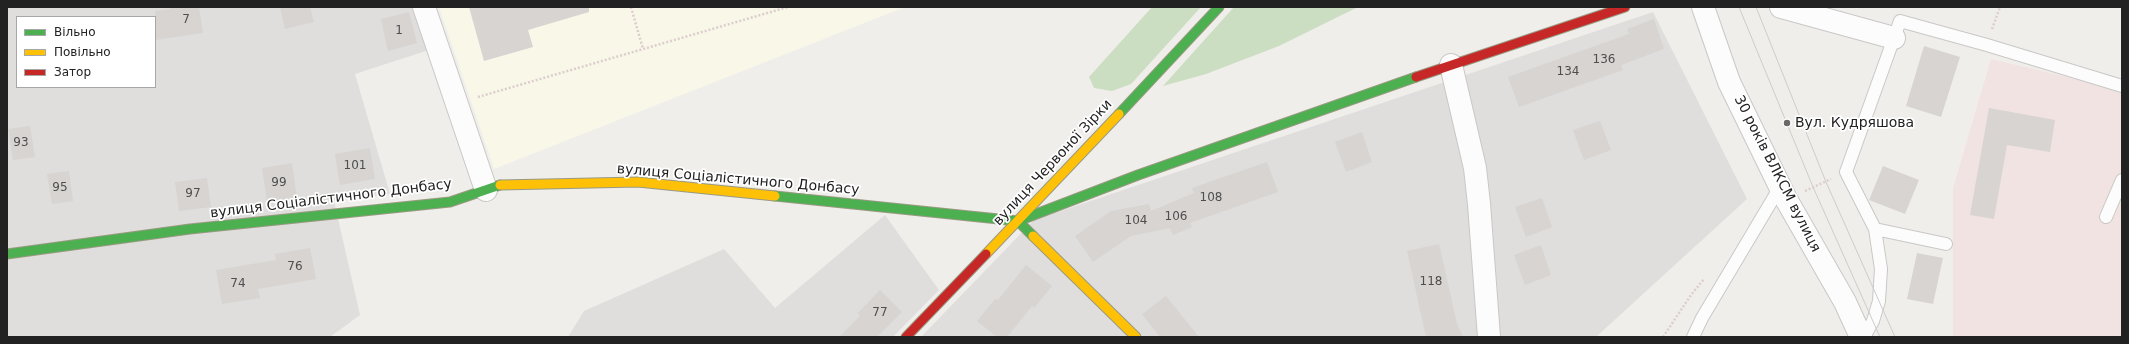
<!DOCTYPE html>
<meta charset="utf-8">
<style>
body{margin:0}
#map{position:relative;width:2129px;height:344px;overflow:hidden;background:#f0eeeb;font-family:"DejaVu Sans",sans-serif}
canvas{display:block}
.frame{position:absolute;inset:0;border:8px solid #222;pointer-events:none}
.legend{position:absolute;left:16px;top:16px;width:140px;height:72px;box-sizing:border-box;background:#fff;border:1px solid #a7a7a7;margin:0;padding:5px 7px;list-style:none;font-size:12px;color:#222}
.legend li{display:flex;align-items:center;gap:8px;height:20px}
.legend b{width:20px;border:1px solid #a7a7a7}
</style>
<div id="map">
<canvas width="2129" height="344"></canvas>
<div class="frame"></div>
<ul class="legend">
<li><b style="height:5px;background:#4caf50"></b>Вільно</li>
<li><b style="height:5px;background:#ffc107"></b>Повільно</li>
<li><b style="height:5px;background:#c62828"></b>Затор</li>
</ul>
</div>
<script>
const g = document.querySelector('canvas').getContext('2d');
g.lineJoin = 'round';
function paint(path, color) { g.fillStyle = color; g.fill(path, 'evenodd'); }
const shape = rows => new Path2D(rows.map(r => 'M' + r).join(''));
function trace(path, color, width, dash) { g.strokeStyle = color; g.lineWidth = width; g.lineCap = dash ? 'butt' : 'round'; g.setLineDash(dash || []); g.stroke(path); }
function write(font, color, halo, rows, align = 'center') {
  g.font = font + ' "DejaVu Sans",sans-serif'; g.lineWidth = 3.5; g.setLineDash([]); g.textBaseline = 'middle'; g.strokeStyle = halo; g.fillStyle = color; for (const [text, x, y, turn = 0] of rows) {
    g.save(); g.translate(x, y); g.rotate((+turn || 0) * Math.PI / 180); g.textAlign = isNaN(turn) ? turn : align; if (halo) g.strokeText(text, 0, 0); g.fillText(text, 0, 0); g.restore();
  }
}
const residential = shape([
 [7,7,419,7,435,48,355,74,390,194,334,201,360,315,330,337,7,337],
 [17,17,155,17,155,87,17,87],
 [1653,12,1747,199,1596,337,921,337,1034,220],
 [885,215,939,290,893,337,568,337,584,311,724,249,775,308]
]);
const commercial = shape([
 [1991,59,2122,90,2122,337,1953,337,1953,188]
]);
const education = shape([
 [439,7,905,7,494,169]
]);
const forest = shape([
 [1152,7,1201,7,1131,84,1112,91,1094,88,1089,77],
 [1234,7,1358,7,1279,46,1206,74,1163,86]
]);
const building = shape([
 [170,7,199,7,203,33,155,40,155,11,170,9],
 [280,7,310,7,314,22,285,29],
 [469,7,589,7,589,12,528,30,533,47,484,61],
 [409,12,417,43,388,51,381,19],
 [1654,19,1664,49,1621,65,1623,70,1519,107,1508,77,1629,34,1627,29],
 [1924,46,1960,57,1941,117,1906,106],
 [1989,108,2055,120,2050,152,2007,145,1994,219,1970,215],
 [1600,121,1611,150,1584,160,1573,130],
 [30,126,35,157,13,160,8,129],
 [1362,132,1372,162,1346,172,1335,142],
 [370,148,375,179,340,185,335,154],
 [1267,162,1278,192,1190,223,1192,227,1173,235,1170,228,1131,236,1093,262,1075,236,1111,211,1149,204,1151,211,1194,193,1192,188],
 [292,163,297,198,267,202,262,168],
 [1883,166,1919,180,1905,214,1869,200],
 [69,171,73,201,52,204,47,174],
 [207,178,211,207,179,211,175,182],
 [1542,198,1552,227,1526,237,1515,207],
 [1439,244,1457,324,1463,337,1426,337,1407,251],
 [1541,245,1551,275,1525,285,1514,255],
 [310,248,316,279,258,289,260,298,222,304,216,270,276,260,275,254],
 [1917,253,1943,258,1933,304,1907,299],
 [1026,265,1052,286,1034,308,1032,306,1007,337,997,337,977,321,995,299,998,300],
 [880,290,902,312,877,337,839,337,860,316,858,313],
 [1166,296,1199,337,1160,337,1142,314]
]);
const path = shape([
 [631,7,643,49],
 [1992,29,2000,7],
 [478,97,788,7],
 [1805,191,1831,179],
 [1663,337,1691,295,1704,279]
]);
const lane = shape([
 [2106,217,2122,180],
 [1875,229,1946,244],
 [1693,337,1702,318,1780,187],
 [1864,337,1873,321,1879,301,1881,269,1875,229,1846,172,1900,21,1987,45,2122,86]
]);
const street = shape([
 [424,7,486,190],
 [1703,7,1729,82,1786,199,1845,302,1861,337],
 [1781,7,1894,38],
 [1451,65,1475,168,1479,204,1489,337]
]);
const fast = shape([
 [1119,114,1219,7],
 [775,196,1018,221,1033,236],
 [1018,221,1138,175,1416,77],
 [7,254,190,229,450,202,500,185]
]);
const slow = shape([
 [500,185,638,182,775,196],
 [1033,236,1136,337],
 [986,254,1119,114]
]);
const jam = shape([
 [1416,77,1625,7],
 [906,337,986,254]
]);
const tram = shape([
 [1739,7,1813,187,1880,337],
 [1756,7,1826,182,1895,337]
]);
const markers = [
 [1787,123,4,"#6a6968"]
];
const numberNames = [
 ["7",186,20],
 ["1",399,31],
 ["136",1604,60],
 ["134",1568,72],
 ["93",21,143],
 ["101",355,166],
 ["99",279,183],
 ["95",60,188],
 ["97",193,194],
 ["108",1211,198],
 ["106",1176,217],
 ["104",1136,221],
 ["76",295,267],
 ["118",1431,282],
 ["74",238,284],
 ["77",880,313]
];
const poiNames = [
 ["Вул. Кудряшова",1795,123]
];
const streetNames = [
 ["вулиця Червоної Зірки",1053,163,-47],
 ["30 років ВЛКСМ вулиця",1777,174,63],
 ["вулиця Соціалістичного Донбасу",738,180,5],
 ["вулиця Соціалістичного Донбасу",331,199,-7]
];
paint(residential, '#dfdedc');
paint(commercial, '#f1e3e1');
paint(education, '#f8f7e8');
paint(forest, '#cbdec1');
paint(building, '#d7d4d2');
trace(lane, '#c9c8c7', 14);
trace(street, '#c9c8c7', 24);
trace(fast, '#999a82', 11);
trace(slow, '#999a82', 11);
trace(jam, '#999a82', 11);
trace(path, '#dccecd', 2.5, [2, 2]);
trace(lane, '#fdfcfc', 12);
trace(street, '#fdfcfc', 22);
trace(fast, '#4caf50', 9);
trace(slow, '#ffc107', 9);
trace(jam, '#c62828', 9);
trace(tram, '#ccc', 1);
for (const [x, y, r, color] of markers) { const dot = new Path2D(); dot.arc(x, y, r, 0, 2 * Math.PI); g.fillStyle = color; g.fill(dot); trace(dot, '#fff', 1.5); }
write('12px', '#4f4e4e', null, numberNames);
write('14px', '#222', '#fff', poiNames, 'left');
write('14px', '#222', '#fff', streetNames);
</script>
